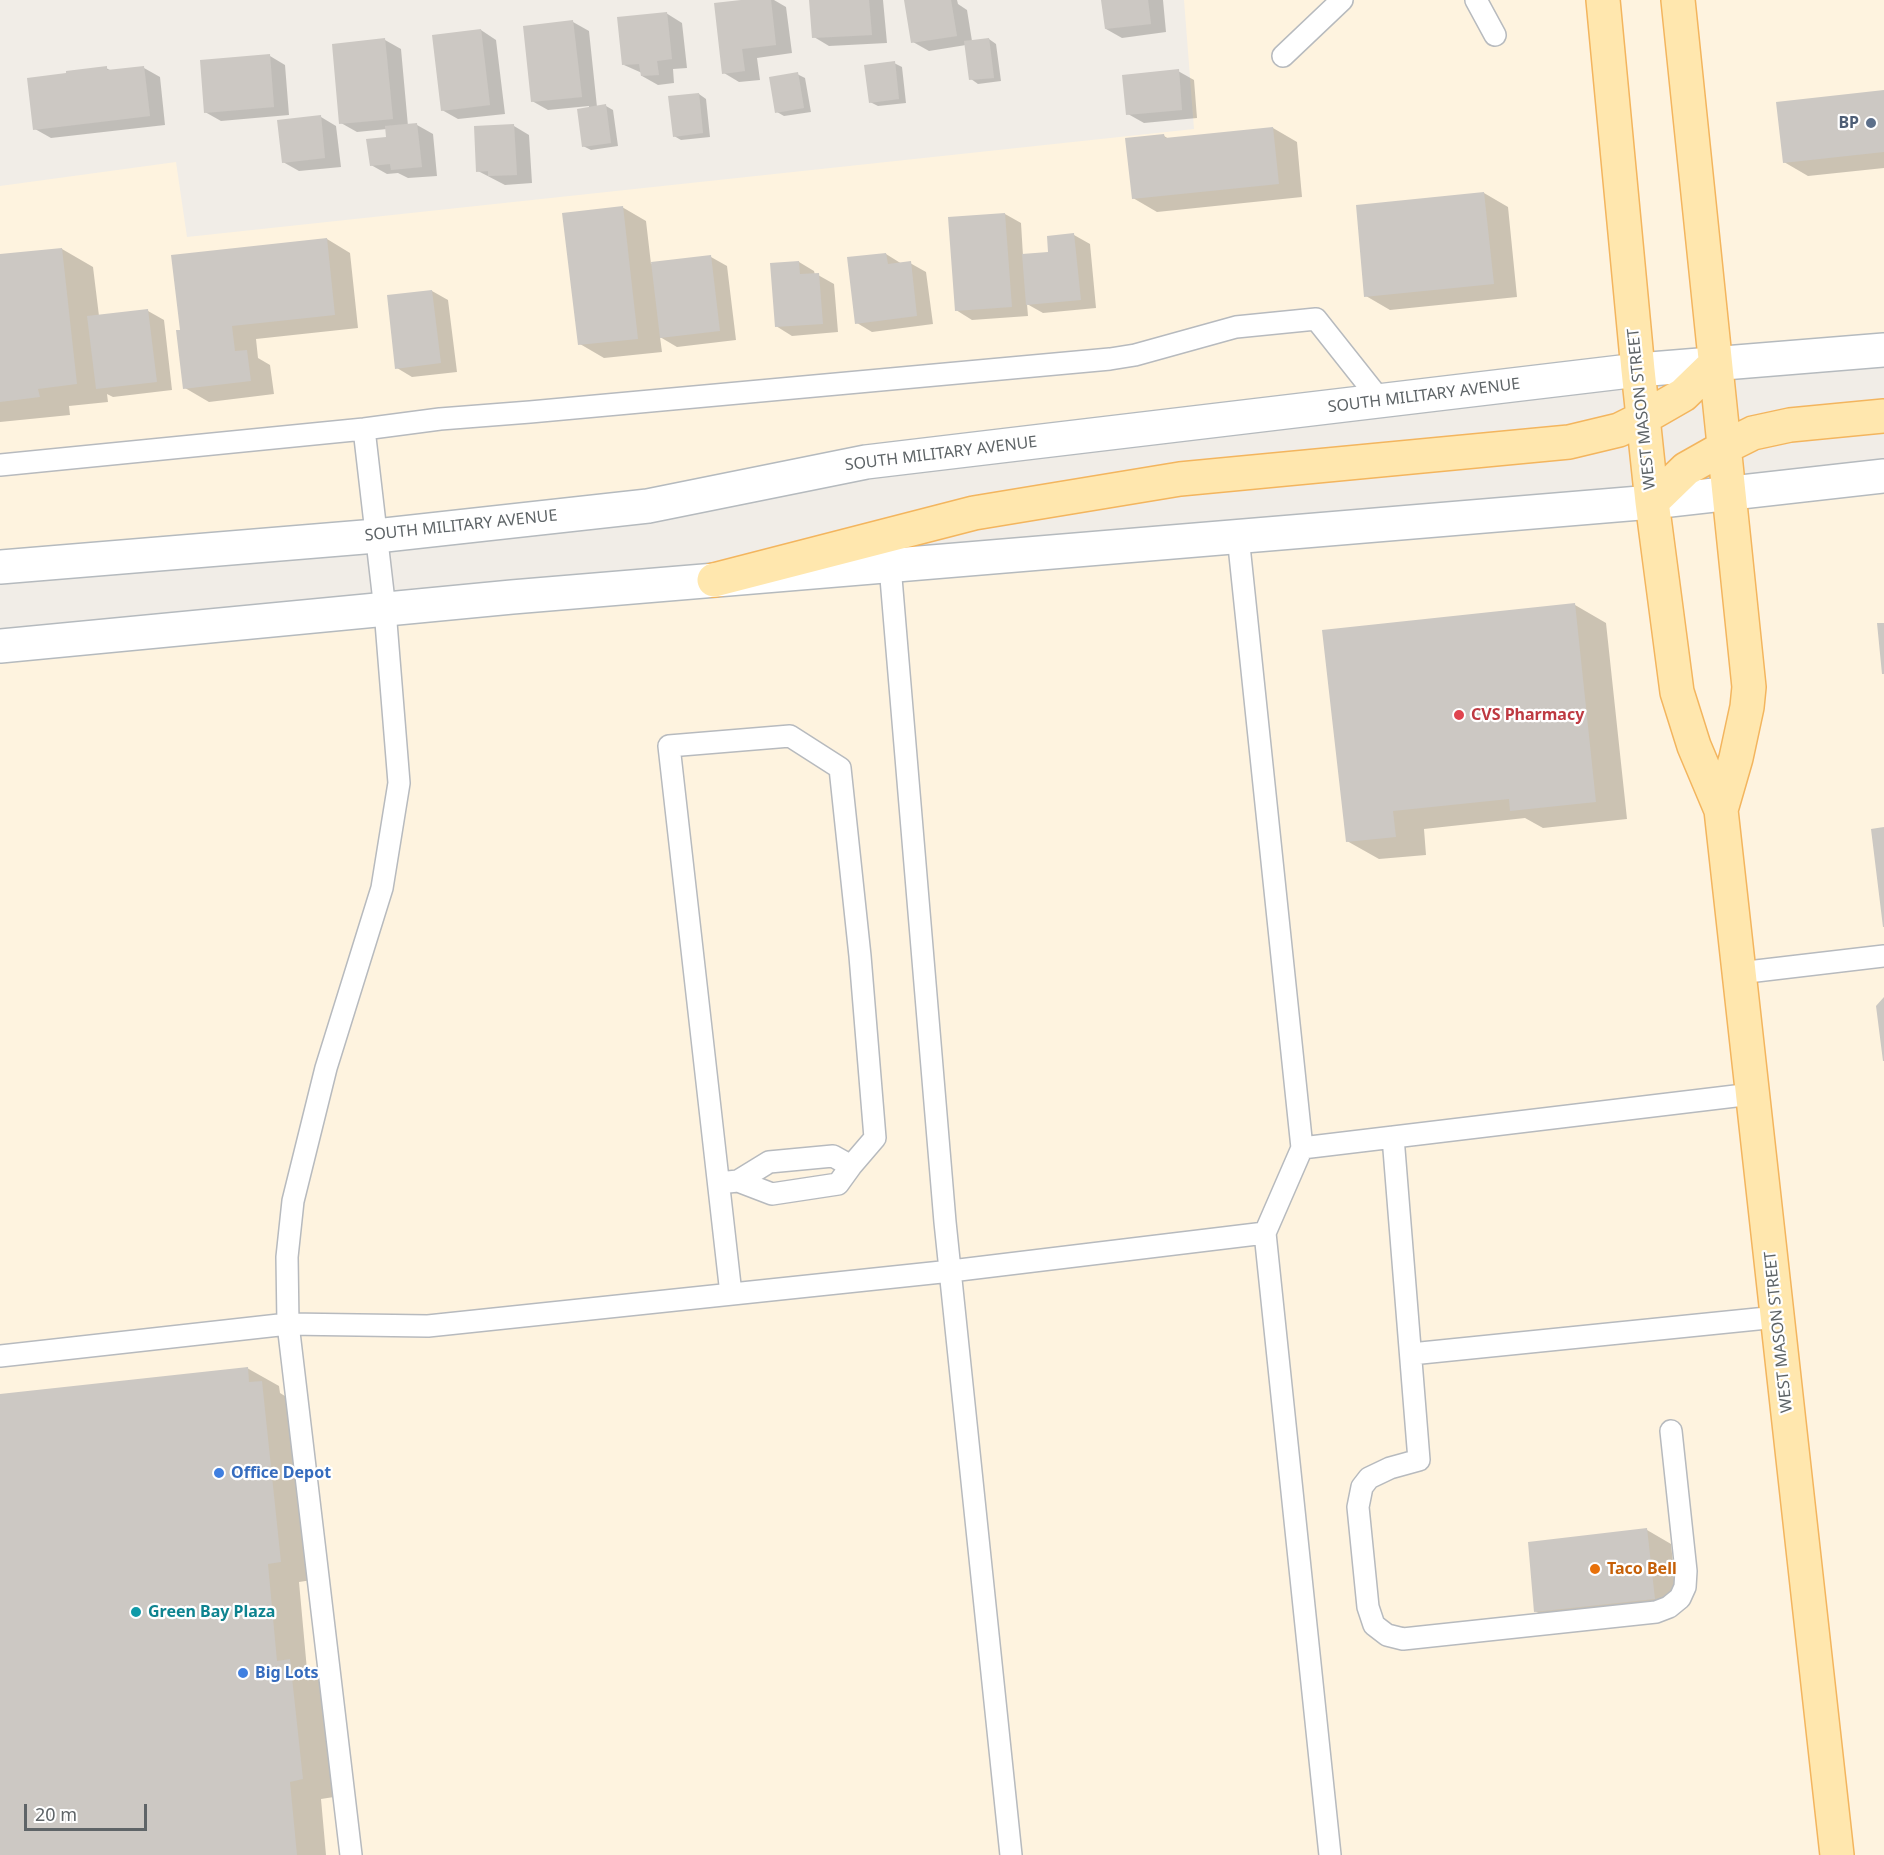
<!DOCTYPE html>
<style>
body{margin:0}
#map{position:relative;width:1884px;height:1855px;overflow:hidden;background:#f1ede7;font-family:"Noto Sans",sans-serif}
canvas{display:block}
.scale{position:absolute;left:24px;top:1804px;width:123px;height:27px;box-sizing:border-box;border:3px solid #5e6467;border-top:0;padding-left:8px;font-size:18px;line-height:21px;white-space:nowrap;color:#5e6467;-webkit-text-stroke:4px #fff;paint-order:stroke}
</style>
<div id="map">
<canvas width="1884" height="1855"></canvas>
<div class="scale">20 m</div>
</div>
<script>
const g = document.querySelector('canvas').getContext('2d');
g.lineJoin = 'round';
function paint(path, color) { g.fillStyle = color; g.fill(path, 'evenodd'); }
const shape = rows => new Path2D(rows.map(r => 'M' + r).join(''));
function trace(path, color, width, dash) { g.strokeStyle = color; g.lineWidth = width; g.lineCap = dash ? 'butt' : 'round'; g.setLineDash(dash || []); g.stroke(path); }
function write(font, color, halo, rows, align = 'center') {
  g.font = font + ' "Noto Sans",sans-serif'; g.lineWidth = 4.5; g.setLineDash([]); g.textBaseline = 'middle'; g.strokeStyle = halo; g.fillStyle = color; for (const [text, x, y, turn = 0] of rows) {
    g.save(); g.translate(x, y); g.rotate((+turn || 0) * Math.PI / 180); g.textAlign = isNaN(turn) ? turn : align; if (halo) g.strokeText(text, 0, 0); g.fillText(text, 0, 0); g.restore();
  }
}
const commercial = shape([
 [1184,0,1884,0,1884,350,648,506,0,567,0,186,176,162,187,237,1194,129],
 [1884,476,1884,1855,0,1855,0,646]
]);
const shadow = shape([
 [753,0,774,0,786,7,792,53,757,58,760,80,739,82,724,73],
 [810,0,883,0,887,43,829,46,814,37],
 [906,0,957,0,958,4,967,10,972,41,989,39,996,44,1001,81,978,84,971,79,966,45,929,51,913,42],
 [1103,0,1163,0,1166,32,1122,38,1106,29],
 [666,13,682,23,687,68,673,69,674,83,658,85,642,76,642,73,624,65],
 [573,22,589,31,597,107,606,106,613,110,618,146,591,150,583,146,589,106,548,110,532,101],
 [481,30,496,40,505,114,458,119,442,110],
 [385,40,401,49,408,126,417,125,433,134,437,176,408,178,398,173,387,174,371,165,388,139,387,129,357,132,341,123],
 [270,56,285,65,289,115,221,121,205,112],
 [894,63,902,67,906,103,878,106,870,102],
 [106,68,112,71,144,68,160,77,165,125,51,138,35,129],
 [1178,71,1194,80,1197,118,1144,123,1128,114],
 [797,74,805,78,811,112,784,116,777,112],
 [1884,92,1884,168,1808,176,1784,162],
 [699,94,706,99,710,137,681,140,674,136],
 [321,117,336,126,341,167,299,171,283,162],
 [514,126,529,135,532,183,505,185,478,171],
 [1273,128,1297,142,1302,197,1157,212,1133,198,1164,136,1169,139],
 [1484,193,1508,207,1517,297,1390,310,1366,296],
 [622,207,646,221,651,264,711,257,727,266,736,340,677,347,660,337,662,352,604,358,580,344],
 [1005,214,1021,223,1023,256,1050,254,1074,235,1090,244,1096,308,1043,313,1027,304,1028,316,972,320,956,310],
 [327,239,350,253,358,328,256,339,258,358,270,365,274,394,209,402,185,388,182,331],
 [62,249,93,267,99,316,148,311,164,320,172,390,113,397,107,394,108,402,69,406,70,415,0,422,0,256],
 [886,254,902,264,910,263,926,272,933,324,872,332,857,323],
 [799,262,814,271,815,275,818,275,834,284,838,332,792,336,776,326],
 [432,291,448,300,457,372,412,377,397,368],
 [1575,605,1606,623,1627,819,1543,828,1525,818,1424,829,1426,855,1379,859,1347,841],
 [247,1368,279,1386,280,1393,293,1401,312,1580,299,1582,307,1670,321,1679,334,1797,321,1799,326,1855,0,1855,0,1395],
 [1647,1530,1671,1544,1678,1612,1559,1624,1535,1611]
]);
const building = shape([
 [741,0,771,0,776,45,742,49,745,71,722,74,714,3],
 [809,0,869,0,872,35,812,38],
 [904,0,951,0,957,36,911,43],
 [1101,0,1148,0,1151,24,1105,29],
 [667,12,672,59,657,61,659,75,641,76,639,64,622,65,617,17],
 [573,20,582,97,531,102,523,26],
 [481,29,490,105,441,111,432,35],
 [385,38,393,119,339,124,332,44],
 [989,38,994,78,969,80,964,41],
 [270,54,274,107,204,113,200,60],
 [895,61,899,99,869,103,864,65],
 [107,66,107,70,144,66,150,116,33,130,27,78,66,73,66,71],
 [1179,69,1182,110,1126,115,1122,75],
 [798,72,804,108,775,113,769,77],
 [1884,90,1884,152,1783,163,1776,102],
 [699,93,703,133,673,137,668,96],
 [606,104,611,143,582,147,577,109],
 [321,115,325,158,282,163,277,120],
 [417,123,422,167,391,170,390,164,370,166,366,139,386,137,385,126],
 [514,124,517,175,488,176,488,171,476,172,474,126],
 [1273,127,1279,184,1132,199,1125,138,1164,134,1165,138],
 [1484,192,1494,284,1364,297,1356,205],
 [623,206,638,339,578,345,562,213],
 [1005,213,1012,307,955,311,948,217],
 [1074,233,1081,300,1026,305,1022,254,1048,252,1047,236],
 [327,238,335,315,232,326,235,351,247,350,251,381,183,389,176,330,180,330,171,255],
 [62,248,77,384,38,389,40,397,0,402,0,254],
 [886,253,888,264,911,261,917,316,855,324,847,257],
 [711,255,720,331,660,338,651,262],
 [799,261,800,274,819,273,823,324,775,327,770,263],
 [432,290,441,363,395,369,387,295],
 [148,309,157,382,96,389,87,316],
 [1575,603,1596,802,1510,811,1509,799,1393,811,1396,837,1346,842,1322,630],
 [1877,623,1884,623,1884,674,1882,674],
 [1884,827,1884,927,1883,927,1871,829],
 [1884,997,1884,1061,1883,1061,1876,1006],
 [248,1367,249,1382,262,1381,281,1562,268,1564,277,1661,290,1659,303,1779,290,1782,297,1855,0,1855,0,1394],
 [1647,1528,1655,1599,1534,1612,1528,1542]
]);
const lane = shape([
 [1476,0,1495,35],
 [1283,56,1342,0],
 [0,465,364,429,440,419,530,412,1110,359,1135,355,1236,327,1316,319,1381,401],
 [1238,536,1302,1148,1265,1233,1330,1855],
 [890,566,945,1222,1011,1855],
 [1739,973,1884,956],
 [1393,1137,1419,1460,1390,1468,1369,1478,1362,1487,1358,1507,1368,1607,1374,1625,1387,1635,1403,1639,1656,1612,1669,1607,1680,1598,1685,1587,1686,1571,1671,1431],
 [1302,1148,1752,1094],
 [728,1182,738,1181,769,1162,833,1156,851,1166],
 [731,1294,669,746,790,736,840,768,860,956,875,1138,851,1166,838,1184,772,1194,738,1181],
 [1411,1354,1777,1317],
 [0,1356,288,1324,428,1326,951,1271,1265,1233],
 [351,1855,288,1324,287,1257,293,1201,326,1068,382,888,399,783,385,610,364,429]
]);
const secondary = shape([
 [0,567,376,536,648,506,866,462,1638,370,1884,350],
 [0,646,512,597,1652,502,1884,476]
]);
const primary = shape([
 [1603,0,1638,370,1652,502,1677,692,1694,746,1721,810,1837,1855],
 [1678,0,1749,687,1747,707,1736,758,1721,810],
 [1652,502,1686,469,1725,447,1753,433,1790,425,1884,416],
 [714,580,974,513,1180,479,1569,442,1619,430,1643,418,1683,395,1715,364]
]);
const markers = [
 [1871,123,6,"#5c6f8a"],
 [1459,715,6,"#e0444e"],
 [219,1473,6,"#3f7fe0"],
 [1595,1569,6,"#e8710a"],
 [136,1612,6,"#0f9aa8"],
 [243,1673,6,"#3f7fe0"]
];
const serviceNames = [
 ["BP",1859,123]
];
const streetNames = [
 ["SOUTH MILITARY AVENUE",1424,396,-7],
 ["WEST MASON STREET",1642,409,-96],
 ["SOUTH MILITARY AVENUE",941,454,-7],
 ["SOUTH MILITARY AVENUE",461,526,-6],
 ["WEST MASON STREET",1779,1332,-96]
];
const healthNames = [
 ["CVS Pharmacy",1471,715]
];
const shopNames = [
 ["Office Depot",231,1473],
 ["Big Lots",255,1673]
];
const foodNames = [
 ["Taco Bell",1607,1569]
];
const cultureNames = [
 ["Green Bay Plaza",148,1612]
];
paint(commercial, '#fef3df');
paint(shadow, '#0003');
paint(building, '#ccc8c3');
trace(lane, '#b7babe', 24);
trace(secondary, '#b5babe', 36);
trace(primary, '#f3b55e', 36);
trace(lane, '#fff', 21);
trace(secondary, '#fff', 33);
trace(primary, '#ffe7ae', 33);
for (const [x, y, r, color] of markers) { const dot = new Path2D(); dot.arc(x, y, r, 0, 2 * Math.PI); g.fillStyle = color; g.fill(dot); trace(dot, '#fff', 2); }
write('bold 16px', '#4e5e75', '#fff', serviceNames, 'right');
write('16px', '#5e6467', '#fff', streetNames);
write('bold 16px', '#be3a42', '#fff', healthNames, 'left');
write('bold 16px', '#366cbe', '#fff', shopNames, 'left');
write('bold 16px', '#c56008', '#fff', foodNames, 'left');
write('bold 16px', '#0d838f', '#fff', cultureNames, 'left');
</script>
